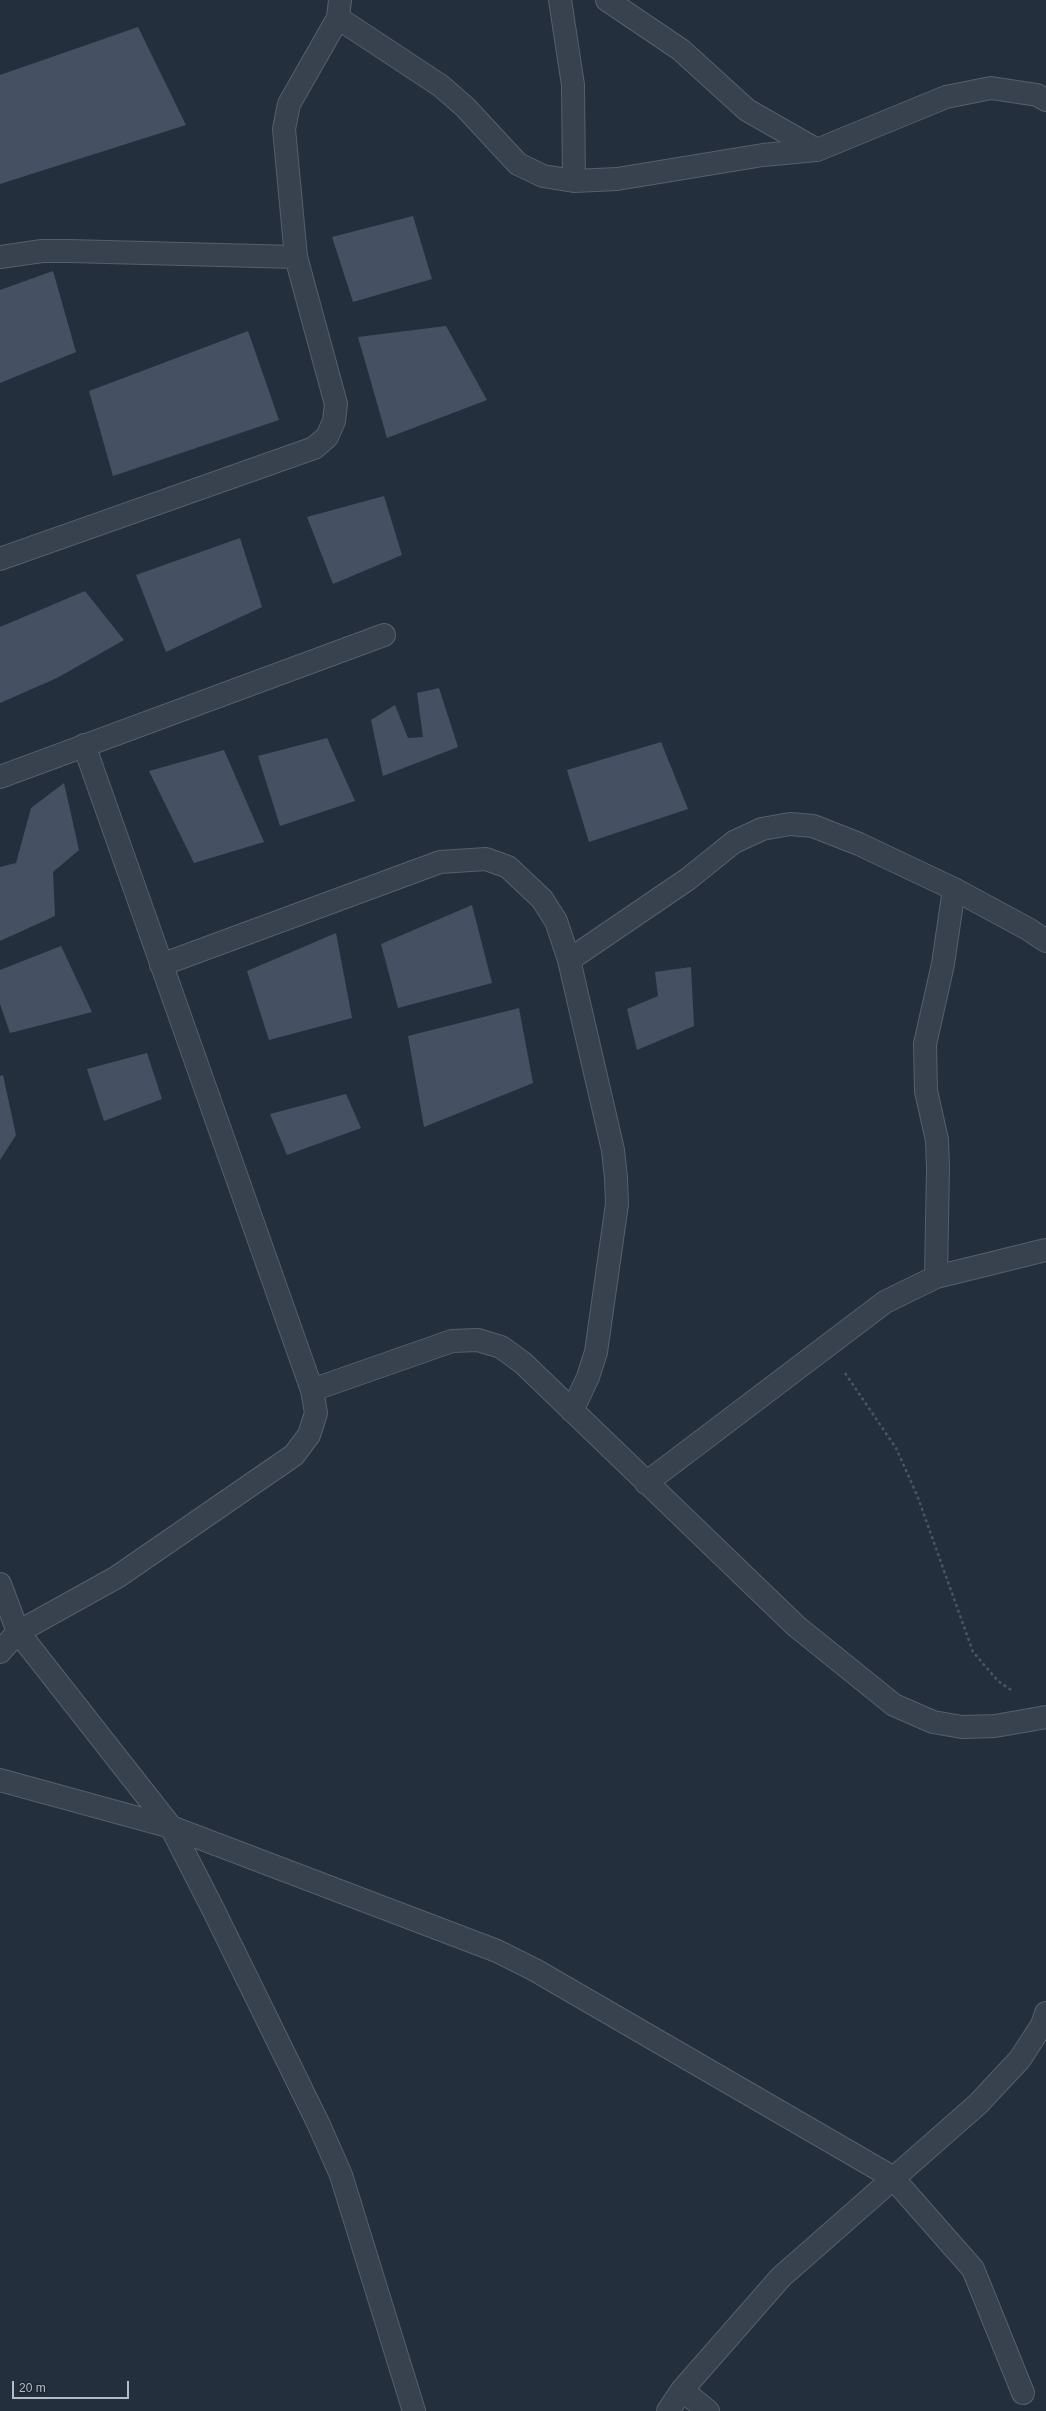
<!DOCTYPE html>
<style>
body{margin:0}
#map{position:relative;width:1046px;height:2411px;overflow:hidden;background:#242f3e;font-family:Arial,sans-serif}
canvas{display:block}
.scale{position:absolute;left:12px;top:2381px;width:117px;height:18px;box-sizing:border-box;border:2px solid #b4bcc9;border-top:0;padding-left:5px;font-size:12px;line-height:14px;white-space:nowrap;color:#b4bcc9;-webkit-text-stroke:3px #1d2633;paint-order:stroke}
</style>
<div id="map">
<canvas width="1046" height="2411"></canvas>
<div class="scale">20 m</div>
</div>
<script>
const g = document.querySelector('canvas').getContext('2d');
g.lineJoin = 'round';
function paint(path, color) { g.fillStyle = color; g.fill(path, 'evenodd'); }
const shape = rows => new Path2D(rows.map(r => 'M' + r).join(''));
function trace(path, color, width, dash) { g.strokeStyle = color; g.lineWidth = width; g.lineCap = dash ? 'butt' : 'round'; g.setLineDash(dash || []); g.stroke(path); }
const building = shape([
 [138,27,186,125,0,184,0,75],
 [413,216,432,279,353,302,332,237],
 [53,271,76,352,0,383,0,290],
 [446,326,487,400,387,438,358,337],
 [248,331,279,420,113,476,89,391],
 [384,496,402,555,333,584,307,517],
 [240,538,262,607,166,652,136,575],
 [85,591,124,640,57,678,0,703,0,627],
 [439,688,458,747,383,776,371,720,395,705,408,738,423,737,417,693],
 [327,738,355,801,280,826,258,756],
 [661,742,688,809,589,842,567,770],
 [224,750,264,842,194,863,149,771],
 [64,783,79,850,53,872,55,916,0,941,0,867,16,863,31,808],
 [472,905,492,983,398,1008,381,944],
 [336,933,352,1018,269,1040,247,971],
 [61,946,92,1012,10,1033,0,1004,0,970],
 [691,967,694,1026,637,1050,627,1009,658,996,655,972],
 [519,1008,533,1083,424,1127,408,1036],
 [147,1053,162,1099,104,1121,87,1069],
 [3,1075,16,1135,0,1160,0,1076],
 [346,1094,361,1128,287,1155,270,1114]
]);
const path = shape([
 [845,1373,896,1448,917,1495,973,1652,998,1681,1011,1690]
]);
const minor = shape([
 [560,0,573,85,574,181],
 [607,0,681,50,747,110,817,150],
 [338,18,441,86,465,107,518,164,543,176,574,181,617,179,763,155,817,150,946,97,991,88,1037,95,1046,100],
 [0,257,42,251,69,251,296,257],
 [0,559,314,448,327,437,334,421,336,404,296,257,284,129,289,104,338,18,340,0],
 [0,777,384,635],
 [569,960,688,879,734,842,762,829,790,824,813,826,859,844,954,889,1028,929,1046,941],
 [161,965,440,862,486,859,508,867,542,899,556,921,569,960,613,1150,616,1178,617,1204,596,1352,588,1377,572,1411],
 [936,1277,938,1168,937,1140,926,1091,925,1044,943,964,954,889],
 [312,1390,452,1341,478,1340,501,1347,523,1363,796,1626,894,1705,933,1722,962,1727,995,1726,1046,1717],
 [646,1483,885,1302,936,1277,1046,1250],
 [0,1584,18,1632,171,1827,213,1909,319,2125,341,2175,414,2411],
 [0,1652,18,1632,117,1577,294,1455,309,1435,316,1413,312,1390,84,745],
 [0,1780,171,1827,497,1951,535,1970,892,2177,973,2269,1023,2393],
 [682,2390,708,2411],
 [668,2411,682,2390,781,2277,978,2104,1020,2059,1042,2025,1046,2013]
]);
paint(building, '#455162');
trace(minor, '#565f6c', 24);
trace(path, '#44595c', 2.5, [3, 3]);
trace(minor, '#38414e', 22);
</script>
